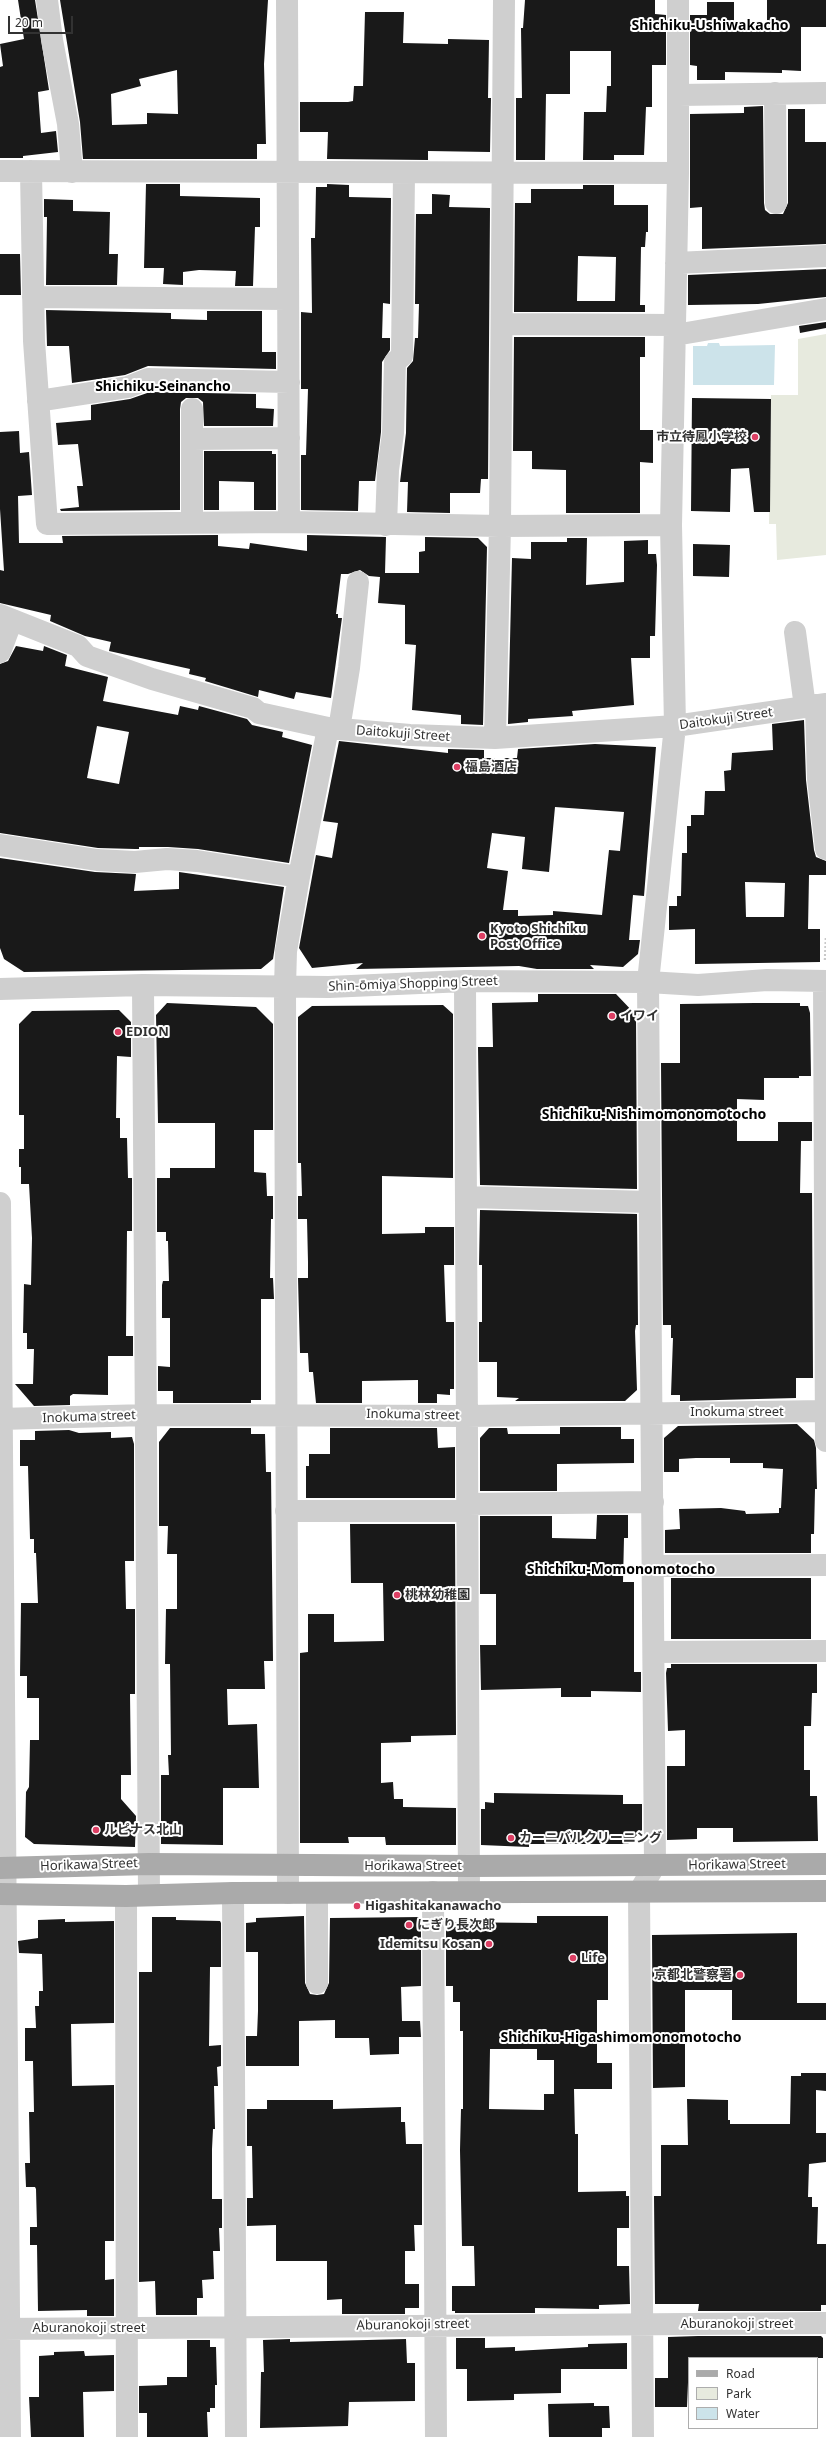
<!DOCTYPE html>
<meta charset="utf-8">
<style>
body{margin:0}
#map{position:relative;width:826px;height:2437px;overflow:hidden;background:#fff;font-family:"Noto Sans",sans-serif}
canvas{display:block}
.legend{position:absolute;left:688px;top:2357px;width:130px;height:72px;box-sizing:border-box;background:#fff;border:1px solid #adadad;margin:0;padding:5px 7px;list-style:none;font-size:12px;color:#323232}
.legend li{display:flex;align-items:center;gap:8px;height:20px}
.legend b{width:20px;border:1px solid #adadad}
.scale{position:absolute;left:8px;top:16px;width:65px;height:18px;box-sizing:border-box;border:2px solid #323232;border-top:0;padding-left:5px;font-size:12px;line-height:14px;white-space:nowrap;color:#323232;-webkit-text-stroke:3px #fff;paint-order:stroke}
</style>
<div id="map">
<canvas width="826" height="2437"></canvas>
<ul class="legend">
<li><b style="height:5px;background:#aaa"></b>Road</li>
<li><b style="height:11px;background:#e7eade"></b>Park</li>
<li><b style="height:11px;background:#cce3ea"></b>Water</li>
</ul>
<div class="scale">20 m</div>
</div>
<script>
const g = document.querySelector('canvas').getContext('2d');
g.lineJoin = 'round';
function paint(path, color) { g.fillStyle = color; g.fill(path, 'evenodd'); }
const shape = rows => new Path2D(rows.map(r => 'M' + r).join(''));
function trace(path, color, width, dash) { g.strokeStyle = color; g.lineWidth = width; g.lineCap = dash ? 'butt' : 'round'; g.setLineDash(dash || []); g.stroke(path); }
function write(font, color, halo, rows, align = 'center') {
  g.font = font + ' "Noto Sans","Noto Sans JP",sans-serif'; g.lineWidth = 4; g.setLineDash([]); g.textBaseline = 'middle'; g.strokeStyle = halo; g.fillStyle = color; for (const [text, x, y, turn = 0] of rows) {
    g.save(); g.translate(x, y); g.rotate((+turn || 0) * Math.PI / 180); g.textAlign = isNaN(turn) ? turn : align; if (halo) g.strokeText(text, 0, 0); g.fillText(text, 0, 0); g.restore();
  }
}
const green = shape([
 [826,334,826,555,777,560,776,524,769,524,771,395,798,395,798,339]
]);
const water = shape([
 [708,343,719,343,720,346,775,345,774,385,693,385,693,346,707,346]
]);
const building = shape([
 [18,0,35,0,49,90,38,92,41,133,56,131,58,152,23,156,23,158,0,158,0,67,3,66,0,44,24,39],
 [60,0,268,0,264,64,266,144,257,144,257,159,83,159,80,122],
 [177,70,178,114,147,113,147,124,112,125,111,94,141,86,139,79],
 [525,0,655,0,655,14,666,15,666,65,652,65,652,107,646,107,644,155,614,155,614,160,583,160,584,112,606,112,607,86,611,86,611,51,570,51,570,94,546,94,545,160,516,160,516,98,522,98,521,28,523,28],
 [767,0,826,0,826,27,801,27,801,71,782,70,782,73,725,72,725,80,697,80,697,66,690,65,690,15,707,15,707,2,734,2,734,24,767,24],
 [365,12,404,12,403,43,448,44,448,39,489,40,488,98,491,98,490,152,428,151,428,160,327,159,328,132,300,132,300,102,348,102,353,101,354,86,363,86],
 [763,106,764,203,765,210,770,214,783,214,788,203,788,109,805,109,805,142,826,142,826,244,702,249,702,207,690,208,690,114,744,113,744,107],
 [146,184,180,184,180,196,260,198,260,227,255,227,253,286,235,286,236,271,199,270,183,272,183,285,163,284,164,268,144,268],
 [327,184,349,185,349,197,391,198,390,304,383,303,382,338,390,338,390,350,382,362,381,432,375,481,359,481,358,511,301,510,301,455,306,455,308,389,301,389,301,312,312,313,311,238,315,238,316,187,327,187],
 [583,185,614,185,614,205,648,205,648,232,646,232,645,247,641,247,640,305,645,305,645,312,514,312,515,203,531,203,531,189,583,189],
 [578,256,616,257,615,301,577,301],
 [432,194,450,195,449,207,490,208,488,479,481,479,480,493,450,493,450,513,407,512,408,482,400,482,406,433,407,368,413,361,415,338,418,338,419,304,415,304,416,214,432,214],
 [44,199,73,200,73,211,110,212,109,254,118,254,117,285,46,285,47,217,44,217],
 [0,254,20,254,21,295,0,295],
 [826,269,826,297,758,304,688,305,688,275],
 [46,310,171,313,171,319,207,320,207,311,262,311,262,352,276,352,276,369,148,366,125,375,72,383,69,346,47,346],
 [826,322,826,328,800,333,799,326],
 [514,337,645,337,645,357,640,357,640,430,653,430,653,463,640,462,640,513,566,513,566,470,532,469,532,451,513,451],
 [150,392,256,394,256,408,274,409,273,426,204,426,203,402,198,398,186,398,181,402,180,409,180,510,61,511,60,509,79,507,77,486,83,486,78,444,58,445,56,423,91,420,91,405,130,399],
 [692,398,771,399,770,512,754,512,749,468,731,469,730,512,691,511],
 [19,431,20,453,29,452,32,495,18,496,19,543,63,543,62,536,218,535,218,546,249,549,250,543,307,551,307,535,386,537,385,573,419,573,419,552,425,551,425,537,478,538,487,547,483,725,461,724,461,715,412,710,416,645,405,644,405,605,378,603,380,577,369,576,360,570,348,574,341,574,336,614,338,614,338,618,342,618,331,698,296,692,294,699,259,690,258,697,205,681,206,678,189,674,190,669,109,651,111,642,85,636,50,621,51,615,0,603,0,570,4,571,0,509,0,432],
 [204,451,272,451,272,454,276,454,276,510,254,510,254,482,219,481,219,510,204,510],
 [567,538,587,538,586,585,624,582,624,541,648,540,648,554,656,554,657,565,655,636,650,636,650,658,631,658,634,705,572,711,573,716,528,719,528,722,508,724,512,558,531,559,531,542,567,542],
 [693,544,730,545,729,577,693,576],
 [16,646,43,651,44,646,67,655,65,666,108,677,103,701,178,715,180,706,198,710,199,706,247,719,252,725,283,732,282,737,312,745,289,863,198,849,168,847,139,847,139,849,135,849,98,848,0,833,0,664,8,661],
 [97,726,129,732,119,784,87,778],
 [804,720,806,780,814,850,816,857,826,861,826,875,809,875,808,929,820,929,820,962,695,964,695,929,669,930,669,906,677,906,677,896,681,896,682,853,687,853,687,826,691,826,691,815,704,815,705,791,725,791,724,771,731,770,732,753,773,750,772,724],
 [745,882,785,883,784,917,746,917],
 [339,741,448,753,448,749,484,750,484,758,517,758,518,749,595,744,656,747,644,896,633,895,629,940,640,940,638,954,623,967,590,965,594,969,537,969,519,966,356,969,363,963,312,968,299,948,316,855,332,858,338,823,323,821],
 [555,807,624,812,620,851,609,850,602,915,553,911,553,915,518,916,518,910,503,910,508,871,487,868,492,833,525,837,522,869,549,872],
 [0,858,95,872,136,874,134,891,179,889,179,872,284,887,273,959,261,969,24,972,4,959,0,948],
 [538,994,616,994,636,1015,637,1189,480,1185,478,1047,493,1047,492,1003,538,1002],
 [167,1003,256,1007,273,1024,273,1130,254,1130,254,1172,266,1173,267,1196,273,1196,273,1219,271,1219,270,1278,273,1278,274,1299,261,1299,261,1400,251,1400,251,1403,173,1403,173,1391,158,1391,158,1366,170,1367,170,1318,162,1318,162,1285,163,1281,169,1281,168,1241,166,1241,166,1232,157,1232,157,1178,170,1178,170,1168,215,1168,215,1123,158,1123,156,1015],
 [755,1003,800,1003,800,1006,808,1006,810,1013,811,1076,799,1076,799,1078,764,1078,764,1100,737,1099,737,1141,778,1141,778,1122,812,1122,812,1141,801,1141,800,1193,812,1193,813,1378,796,1378,796,1398,680,1401,680,1395,671,1395,673,1338,671,1338,671,1325,663,1325,661,1063,680,1063,680,1004],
 [443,1005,453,1014,453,1178,382,1176,382,1234,425,1233,425,1227,454,1227,454,1265,444,1265,446,1322,454,1322,454,1389,450,1389,450,1395,437,1394,437,1403,418,1403,418,1380,362,1381,362,1403,316,1403,313,1372,309,1372,308,1353,300,1353,298,1278,308,1278,308,1262,307,1219,298,1219,298,1196,302,1196,301,1163,298,1163,298,1017,312,1006],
 [119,1010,131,1022,131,1057,117,1056,116,1118,120,1118,120,1138,127,1138,128,1178,132,1178,132,1231,127,1231,126,1336,133,1336,133,1356,108,1356,108,1395,73,1394,70,1396,70,1405,34,1406,15,1384,33,1384,34,1349,27,1349,27,1333,23,1333,24,1284,31,1285,32,1238,29,1184,21,1184,21,1167,19,1167,19,1149,24,1149,24,1115,19,1115,19,1024,32,1011],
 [480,1210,637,1214,638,1325,636,1325,635,1331,637,1390,625,1401,515,1401,519,1398,497,1397,497,1362,479,1362,479,1322,482,1322,482,1265,479,1265],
 [797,1424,814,1440,816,1448,817,1489,815,1489,814,1534,811,1534,811,1553,665,1553,665,1530,680,1529,679,1509,721,1508,745,1511,746,1514,779,1513,779,1508,781,1508,783,1469,763,1468,763,1463,730,1463,730,1458,696,1458,679,1459,679,1472,664,1472,664,1438,678,1426],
 [560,1427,621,1427,621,1439,634,1439,634,1463,557,1464,557,1491,480,1491,480,1438,489,1428,507,1428,508,1434,560,1434],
 [170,1428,251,1428,251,1434,265,1434,266,1472,271,1472,273,1661,264,1661,265,1689,227,1689,228,1725,257,1724,259,1788,223,1788,223,1845,161,1844,161,1775,169,1775,168,1755,171,1755,170,1664,165,1664,166,1609,177,1609,177,1554,167,1554,168,1526,159,1526,159,1442],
 [330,1428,437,1428,438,1448,455,1447,455,1498,306,1498,306,1466,309,1466,309,1454,330,1454],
 [69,1430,79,1433,111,1432,111,1438,132,1437,134,1444,134,1561,125,1561,126,1609,135,1609,135,1694,130,1694,131,1775,121,1775,121,1799,136,1816,135,1847,34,1844,25,1837,26,1792,29,1787,30,1740,39,1740,39,1698,27,1698,27,1676,20,1676,21,1603,38,1603,36,1553,34,1553,34,1539,30,1539,28,1466,20,1466,20,1440,35,1440,35,1431],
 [597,1515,628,1515,628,1538,624,1538,623,1582,634,1582,634,1672,641,1672,641,1692,591,1691,591,1697,561,1697,561,1688,481,1690,480,1645,496,1645,496,1594,480,1594,480,1516,552,1516,552,1538,596,1539],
 [350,1524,455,1524,456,1735,411,1736,411,1742,381,1743,381,1783,393,1782,394,1799,403,1799,403,1807,456,1808,456,1845,386,1845,385,1837,348,1837,349,1843,300,1843,300,1653,308,1652,308,1614,334,1614,334,1642,384,1641,383,1583,351,1583],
 [671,1578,811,1578,811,1639,671,1639],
 [671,1664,817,1664,817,1693,812,1693,811,1726,804,1726,804,1770,810,1770,810,1796,817,1796,818,1841,733,1842,733,1828,697,1828,697,1839,667,1840,667,1766,685,1766,685,1730,668,1731,666,1673,667,1668,671,1668],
 [494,1793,623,1795,623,1804,642,1804,642,1830,628,1844,529,1844,529,1847,481,1845,481,1809,485,1809,485,1802,494,1803],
 [304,1916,305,1983,310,1994,317,1995,324,1994,329,1983,330,1918,421,1917,421,1986,401,1987,402,2021,420,2021,421,2037,399,2037,399,2054,370,2055,369,2038,335,2038,335,2020,299,2021,299,2066,246,2066,246,2036,257,2036,258,2011,258,1952,246,1952,246,1923,256,1922,256,1918],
 [537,1916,608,1916,608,2000,597,2000,597,2063,612,2063,612,2089,574,2089,575,2134,578,2134,578,2192,626,2191,626,2196,629,2196,629,2228,617,2228,617,2266,629,2266,630,2304,599,2305,599,2309,535,2308,535,2313,455,2313,455,2311,452,2311,452,2286,475,2286,474,2246,462,2246,460,2150,461,2109,463,2109,463,2031,460,2031,460,2002,453,2002,453,1986,446,1986,446,1922,537,1923],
 [490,2049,537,2049,537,2060,554,2060,554,2094,544,2094,544,2110,489,2109],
 [152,1917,176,1917,176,1920,220,1921,221,1923,221,1967,210,1967,209,2046,221,2045,221,2066,217,2067,218,2086,214,2086,215,2129,213,2129,212,2149,212,2199,222,2199,222,2228,219,2228,220,2251,213,2251,214,2279,202,2280,203,2298,197,2298,197,2315,156,2315,155,2281,139,2282,139,1972,152,1972],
 [65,1919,65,1922,114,1921,114,2023,71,2024,72,2086,114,2085,114,2241,105,2241,105,2280,114,2279,114,2316,87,2316,87,2310,38,2311,37,2245,30,2245,30,2227,37,2227,36,2189,35,2187,26,2187,25,2163,30,2163,29,2112,34,2112,33,2061,25,2061,25,2028,36,2028,35,2006,39,2006,39,1991,43,1991,42,1954,19,1953,18,1941,38,1938,38,1920],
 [797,1933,797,2003,826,2003,826,2020,732,2020,732,1990,685,1990,685,2087,653,2088,652,1935],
 [801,2073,826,2073,826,2091,816,2090,816,2133,826,2133,826,2162,809,2164,808,2197,812,2197,812,2207,818,2207,817,2244,826,2244,826,2305,821,2305,821,2311,698,2311,699,2304,655,2304,654,2196,661,2196,661,2145,688,2145,687,2099,728,2100,728,2120,730,2120,730,2124,790,2124,791,2076,801,2076],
 [267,2100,333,2100,333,2109,401,2107,401,2122,405,2122,406,2144,422,2144,422,2225,414,2225,415,2251,405,2251,405,2284,419,2284,419,2308,405,2308,405,2314,342,2314,342,2299,327,2300,327,2261,276,2261,276,2225,247,2226,247,2198,253,2198,252,2146,247,2146,247,2109,267,2109],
 [698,2336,821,2336,823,2338,823,2358,689,2358,687,2407,655,2407,655,2378,668,2378,668,2337],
 [456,2338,485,2338,485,2348,515,2347,515,2351,588,2347,588,2344,627,2343,627,2369,561,2369,561,2393,514,2394,514,2400,467,2401,467,2369,456,2369],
 [290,2339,290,2342,406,2339,407,2363,415,2363,415,2401,349,2402,348,2426,260,2428,261,2372,264,2372,263,2340],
 [187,2340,210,2340,210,2347,216,2347,217,2385,215,2385,215,2408,210,2408,210,2412,207,2412,208,2437,147,2437,147,2413,139,2413,139,2386,167,2385,167,2377,187,2377],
 [84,2351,85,2356,114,2355,114,2391,83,2392,84,2437,31,2437,29,2397,39,2397,39,2356,54,2355,54,2352],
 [594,2403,594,2406,609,2406,610,2428,602,2428,602,2437,549,2437,548,2404]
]);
const path = shape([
 [825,960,826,936]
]);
const minor = shape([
 [47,0,52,40,68,124,72,172],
 [287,0,289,522],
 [775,93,776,203],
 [678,95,826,93],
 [0,171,678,173],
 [31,171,34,341,47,524,289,522,500,526,671,525],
 [676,263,826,256],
 [33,297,288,299],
 [502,324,675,325],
 [675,335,826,309],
 [38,401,128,387,148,379,289,382],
 [192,439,289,438],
 [192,523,192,409],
 [386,525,388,470,393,433,395,362,402,356,404,173],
 [0,615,78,646,87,656,152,679,253,708,259,713,328,728,410,735,495,738,675,726,826,704],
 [795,632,805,707],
 [0,652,12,620],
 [816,705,818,779,826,849],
 [339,729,349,668,358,582],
 [495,738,500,526,504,0],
 [0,845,97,860,135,862,167,859,197,861,299,877],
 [465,981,469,1892],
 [824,981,826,1441],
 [143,985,149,1895],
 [0,989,143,985,329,987,465,981,648,982,698,985,767,980,826,981],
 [467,1197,649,1202],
 [0,1203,10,2437],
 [0,1419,147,1415,467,1416,826,1411],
 [468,1504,653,1502],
 [286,1511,468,1511],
 [653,1566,826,1565],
 [654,1652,826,1651],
 [433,1892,436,2437],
 [233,1893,236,2437],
 [288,1893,285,987,286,951,299,877,328,728],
 [126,1896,127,2437],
 [317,1983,317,1893],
 [0,2329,826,2323],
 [643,2437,639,1892,655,1865,648,982,675,726,671,525,678,173,678,0]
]);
const major = shape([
 [0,1868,149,1864,470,1866,826,1864],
 [0,1894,126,1896,233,1893,826,1891]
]);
const markers = [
 [755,437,4,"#dd3f64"],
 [457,767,4,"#dd3f64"],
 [482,936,4,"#dd3f64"],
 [612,1016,4,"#dd3f64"],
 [118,1032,4,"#dd3f64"],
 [397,1595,4,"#dd3f64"],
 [96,1830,4,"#dd3f64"],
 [511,1838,4,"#dd3f64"],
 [357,1906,4,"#dd3f64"],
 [409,1925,4,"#dd3f64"],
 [489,1944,4,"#dd3f64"],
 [573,1958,4,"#dd3f64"],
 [740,1975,4,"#dd3f64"]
];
const poiNames = [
 ["市立待鳳小学校",747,437,"right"],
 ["福島酒店",465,767],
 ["Kyoto Shichiku",490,929],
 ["Post Office",490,944],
 ["イワイ",620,1016],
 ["EDION",126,1032],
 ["桃林幼稚園",405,1595],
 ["ルピナス北山",104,1830],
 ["カーニバルクリーニング",519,1838],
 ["Higashitakanawacho",365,1906],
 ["にぎり長次郎",417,1925],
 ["Idemitsu Kosan",481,1944,"right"],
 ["Life",581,1958],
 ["京都北警察署",732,1975,"right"]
];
const streetNames = [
 ["Daitokuji Street",726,719,-8],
 ["Daitokuji Street",403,734,4],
 ["Shin-ōmiya Shopping Street",413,984,-2],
 ["Inokuma street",737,1412],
 ["Inokuma street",413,1415,1],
 ["Inokuma street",89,1417,-2],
 ["Horikawa Street",89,1865,-2],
 ["Horikawa Street",737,1865,-1],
 ["Horikawa Street",413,1866],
 ["Aburanokoji street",737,2324],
 ["Aburanokoji street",413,2325,-1],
 ["Aburanokoji street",89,2328]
];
const neighbourhoodNames = [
 ["Shichiku-Ushiwakacho",710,26],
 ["Shichiku-Seinancho",163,387],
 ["Shichiku-Nishimomonomotocho",654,1115],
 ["Shichiku-Momonomotocho",621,1570],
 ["Shichiku-Higashimomonomotocho",621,2038]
];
paint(green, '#e7eade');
paint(water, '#cce3ea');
paint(building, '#191919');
trace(path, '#c9c9c9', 2.5, [2, 2]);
trace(minor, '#cfcfcf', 22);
trace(major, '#aaa', 22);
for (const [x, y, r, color] of markers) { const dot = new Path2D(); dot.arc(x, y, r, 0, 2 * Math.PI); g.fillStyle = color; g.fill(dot); trace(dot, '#fff', 1.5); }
write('bold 13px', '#323232', '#fff', poiNames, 'left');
write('13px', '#323232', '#fff', streetNames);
write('bold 14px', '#000', '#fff', neighbourhoodNames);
</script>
